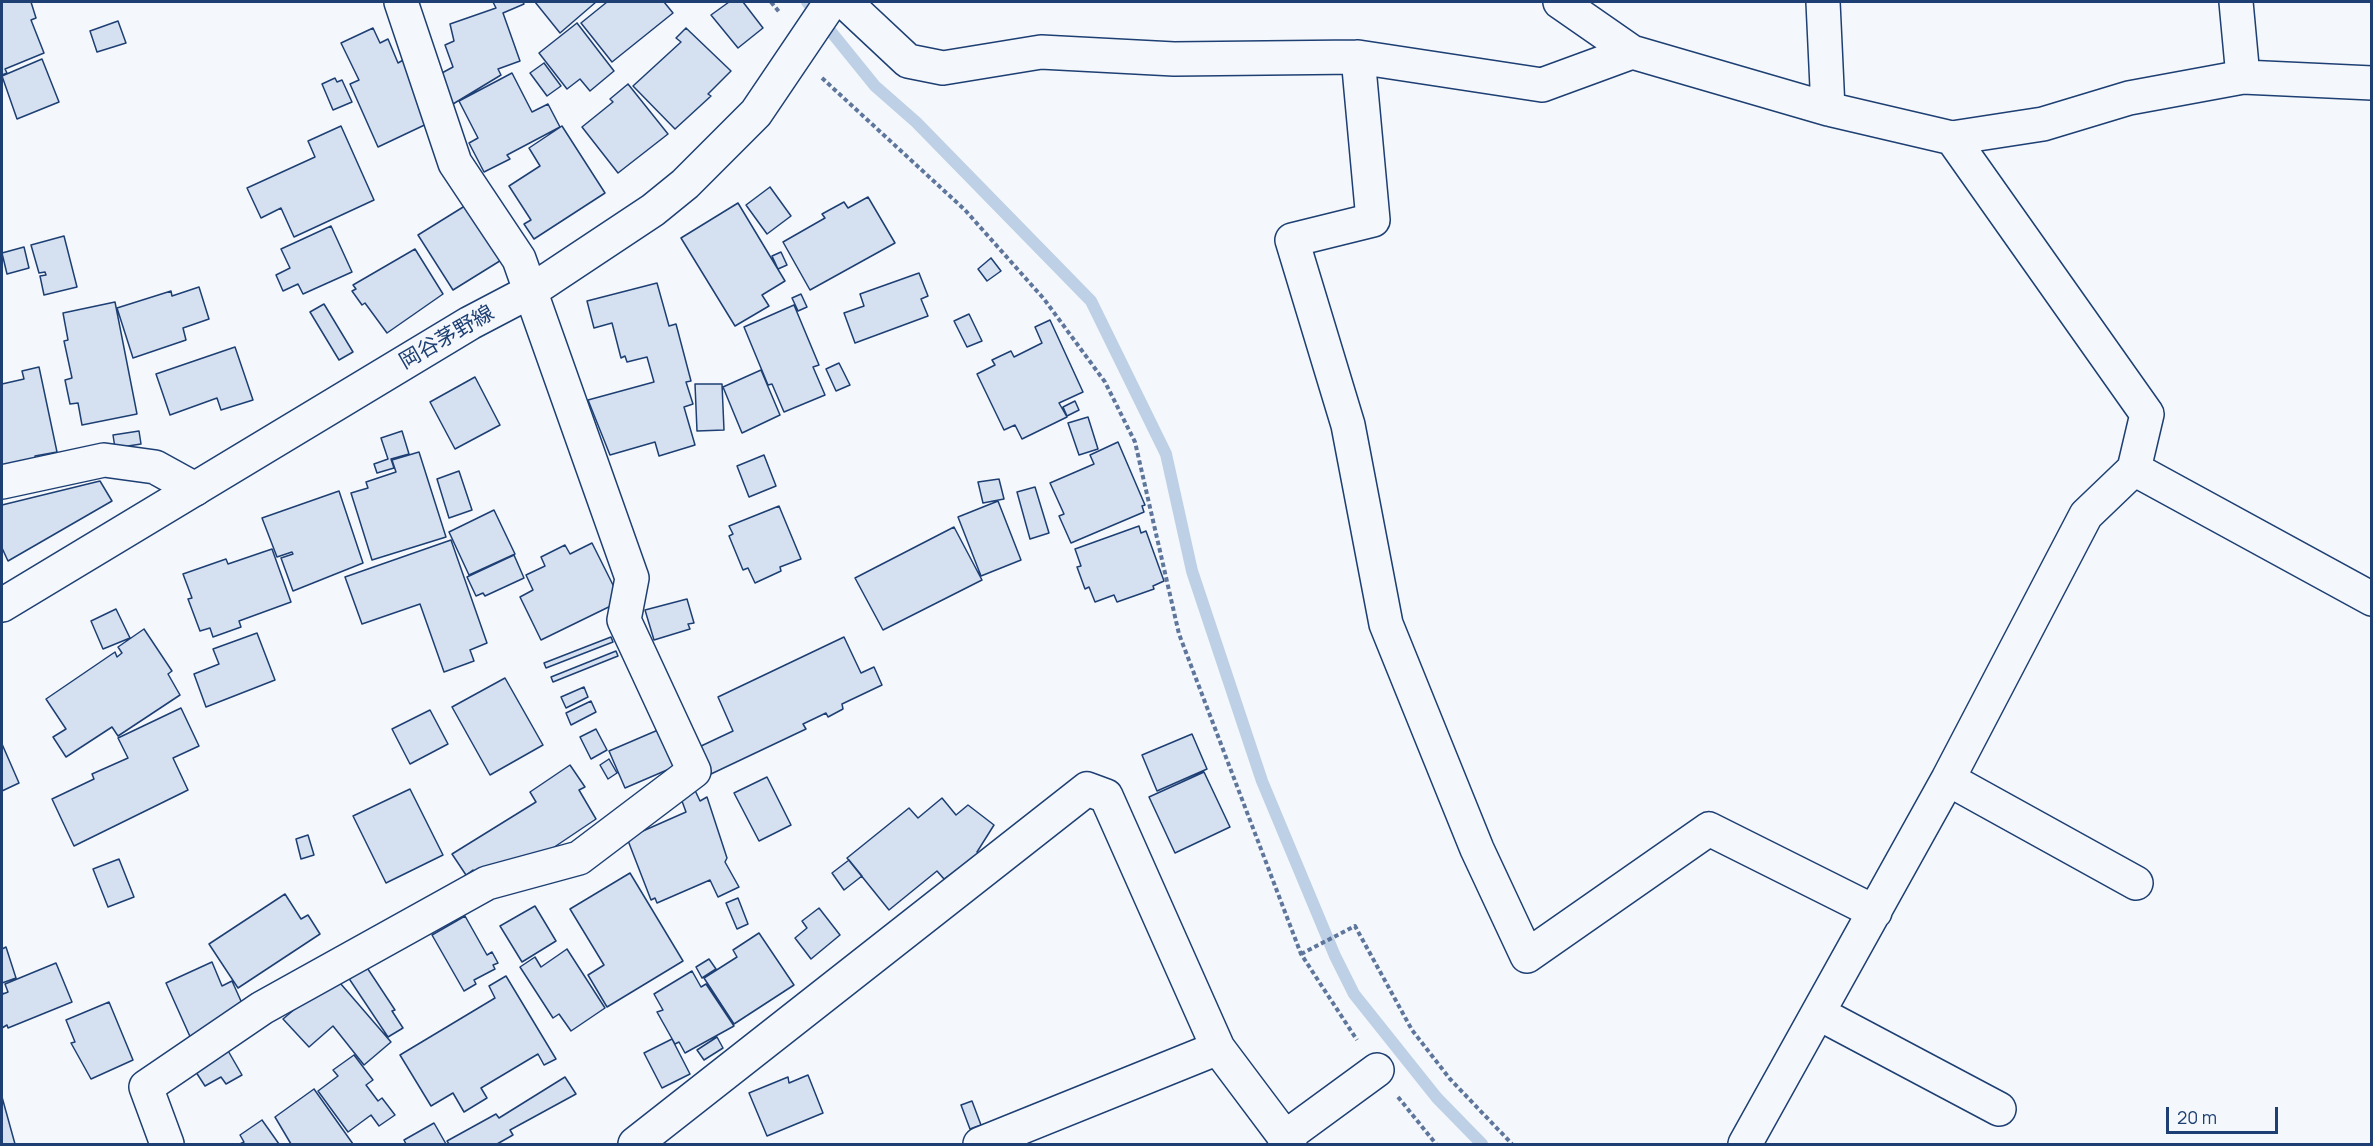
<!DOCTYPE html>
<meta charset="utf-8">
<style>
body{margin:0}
#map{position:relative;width:2373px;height:1146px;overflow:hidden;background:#f4f7fb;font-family:Manrope,sans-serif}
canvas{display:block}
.frame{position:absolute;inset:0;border:3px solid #1d3f73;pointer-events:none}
.scale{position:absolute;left:2166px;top:1107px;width:112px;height:27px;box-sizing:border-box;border:3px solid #1d3f73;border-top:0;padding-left:8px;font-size:18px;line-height:21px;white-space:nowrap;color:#1d3f73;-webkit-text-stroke:4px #f4f7fb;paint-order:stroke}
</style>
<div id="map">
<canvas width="2373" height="1146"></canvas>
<div class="frame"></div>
<div class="scale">20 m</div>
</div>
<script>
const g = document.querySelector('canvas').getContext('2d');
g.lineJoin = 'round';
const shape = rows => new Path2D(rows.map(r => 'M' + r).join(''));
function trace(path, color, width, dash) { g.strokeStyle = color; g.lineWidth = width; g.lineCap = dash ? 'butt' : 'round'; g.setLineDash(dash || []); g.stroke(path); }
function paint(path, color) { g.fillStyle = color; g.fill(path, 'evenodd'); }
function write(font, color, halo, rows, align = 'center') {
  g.font = font + ' Manrope,"Noto Sans JP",sans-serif'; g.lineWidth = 4.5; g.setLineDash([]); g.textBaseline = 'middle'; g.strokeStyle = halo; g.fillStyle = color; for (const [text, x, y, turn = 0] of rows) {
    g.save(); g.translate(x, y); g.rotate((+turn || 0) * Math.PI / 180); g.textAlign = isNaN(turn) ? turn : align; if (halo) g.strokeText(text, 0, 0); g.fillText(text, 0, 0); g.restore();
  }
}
const stream = shape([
 [807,2,875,86,916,122,1091,301,1166,454,1192,571,1262,781,1335,956,1354,994,1437,1098,1482,1144]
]);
const building = shape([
 [2,2,31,2,36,18,31,20,44,53,5,69,7,73,2,75,2,2],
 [493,2,523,2,524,4,503,13,520,61,498,69,501,75,453,104,440,74,453,67,445,45,454,41,450,24,496,8,493,2],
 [535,2,596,2,560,33,535,2],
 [607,2,664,2,673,13,612,62,581,23,607,2],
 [729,2,743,2,763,28,738,48,711,15,729,2],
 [118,21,126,43,97,52,90,31,118,21],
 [577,23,614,71,590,91,580,79,567,89,539,53,577,23],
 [373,28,380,43,388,39,398,63,405,59,433,121,378,147,350,84,359,80,341,43,373,28],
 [686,28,731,71,708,94,711,96,675,129,633,86,681,42,676,38,686,28],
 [42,59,59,102,17,119,2,76,42,59],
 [544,63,561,86,547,96,530,73,544,63],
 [512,73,532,112,548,104,560,127,507,155,510,159,484,172,469,143,478,138,459,101,512,73],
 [335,78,337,82,342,80,352,102,333,110,322,84,335,78],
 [628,84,668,134,618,173,582,127,613,102,610,99,628,84],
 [341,126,374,200,294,237,281,208,261,218,247,188,315,157,308,141,341,126],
 [562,126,605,193,534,239,524,224,531,220,509,186,540,166,529,148,562,126],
 [770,187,791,216,767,234,746,205,770,187],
 [868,197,895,243,810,290,783,242,825,218,822,214,844,202,848,208,868,197],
 [738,203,785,281,762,295,769,306,735,326,681,238,738,203],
 [468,204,503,259,453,290,418,235,468,204],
 [331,226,352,272,303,294,298,284,283,291,276,275,290,268,281,249,331,226],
 [64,236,77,287,44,295,40,276,46,275,45,272,39,273,31,245,64,236],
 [24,247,29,268,7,274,2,253,24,247],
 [415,249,443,294,387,333,365,303,362,305,352,291,356,289,353,285,415,249],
 [781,252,787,265,778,269,772,256,781,252],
 [991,258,1001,271,987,281,978,269,991,258],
 [919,273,928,296,921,299,928,316,855,343,844,313,864,306,860,294,919,273],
 [657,283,669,326,676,324,691,381,686,382,693,404,684,407,695,445,659,456,655,442,610,455,588,400,654,382,647,357,627,362,625,356,621,358,612,323,594,328,587,301,657,283],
 [199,287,209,319,183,328,186,340,133,358,117,308,171,291,172,296,199,287],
 [801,294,807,307,798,311,792,298,801,294],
 [115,302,137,414,82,425,78,403,70,404,65,380,72,378,64,341,68,340,63,313,115,302],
 [324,304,353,352,339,360,310,312,324,304],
 [794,305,819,365,813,367,825,395,784,412,772,384,768,385,744,327,794,305],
 [969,314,982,341,967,347,954,321,969,314],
 [1050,320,1083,392,1059,403,1067,417,1022,439,1015,425,1004,430,977,374,995,365,992,360,1011,351,1014,357,1042,343,1035,327,1050,320],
 [235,347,253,400,221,410,217,398,170,415,156,374,235,347],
 [839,363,850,385,836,391,826,369,839,363],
 [39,367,57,452,35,456,36,460,2,467,2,384,24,379,22,371,39,367],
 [761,370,780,415,742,433,723,387,761,370],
 [475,377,500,425,455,449,430,402,475,377],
 [695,384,722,384,724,430,697,431,695,384],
 [1075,401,1079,410,1067,416,1063,407,1075,401],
 [1088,417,1098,449,1079,455,1068,423,1088,417],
 [139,431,141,444,115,448,113,435,139,431],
 [402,431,409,454,391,459,394,468,377,473,374,464,388,459,381,438,402,431],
 [1118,442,1145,505,1142,506,1144,512,1071,543,1059,516,1064,514,1050,483,1094,464,1090,455,1118,442],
 [419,452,446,537,372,560,351,493,368,488,366,482,396,472,392,460,419,452],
 [764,455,776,486,749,497,737,466,764,455],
 [459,471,472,510,449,518,437,479,459,471],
 [999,479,1004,499,983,503,978,482,999,479],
 [100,481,112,501,8,561,2,548,2,505,100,481],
 [1035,487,1049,533,1030,539,1017,492,1035,487],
 [339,491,363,563,293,591,281,558,293,554,292,552,277,557,262,518,339,491],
 [998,501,1021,560,981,576,958,517,998,501],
 [779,506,801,559,780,567,781,571,755,583,748,568,743,570,729,536,733,534,729,526,779,506],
 [494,510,515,554,469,575,449,532,494,510],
 [1139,526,1141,533,1146,531,1164,581,1153,586,1154,589,1117,602,1114,595,1095,602,1089,587,1085,589,1077,567,1081,566,1075,549,1139,526],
 [954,527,982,580,883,630,855,578,954,527],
 [451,540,487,643,470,650,474,661,444,672,420,604,362,624,345,577,451,540],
 [592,543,621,601,541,640,520,597,533,590,526,575,545,566,541,557,565,545,570,554,592,543],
 [272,549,291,602,239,621,241,627,213,637,210,628,200,631,188,599,192,598,183,574,226,559,228,564,272,549],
 [514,555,524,578,485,596,483,593,476,596,467,577,514,555],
 [687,599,694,623,688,624,690,629,654,640,645,610,687,599],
 [116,609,130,638,103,649,91,621,116,609],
 [144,629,172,671,168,674,180,695,118,736,112,727,66,757,53,737,66,729,46,699,115,652,117,657,122,653,118,647,144,629],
 [257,633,275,680,206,707,194,674,219,664,213,649,257,633],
 [611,637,613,642,546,668,544,663,611,637],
 [844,637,861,673,874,667,882,685,842,704,843,709,828,717,826,713,803,724,806,729,711,774,699,747,733,731,718,697,844,637],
 [616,651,618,656,553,682,551,677,616,651],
 [505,678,543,745,490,775,452,707,505,678],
 [584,687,588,697,566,708,561,697,584,687],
 [591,701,596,712,571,725,566,713,591,701],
 [181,708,199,746,173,758,188,790,74,846,52,799,94,779,92,774,128,758,118,738,181,708],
 [430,710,448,744,410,764,392,729,430,710],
 [665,727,681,764,625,788,609,751,665,727],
 [596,729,607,750,591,759,580,737,596,729],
 [1192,734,1207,769,1157,791,1142,755,1192,734],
 [2,744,19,783,2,791,2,744],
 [609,759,617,773,608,779,600,765,609,759],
 [570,765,585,787,579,790,596,819,489,891,473,870,466,875,452,854,536,802,530,792,570,765],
 [1204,772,1230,827,1175,853,1149,797,1204,772],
 [767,777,791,825,759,841,734,793,767,777],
 [693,786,700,801,707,797,727,858,725,862,739,887,718,897,710,880,657,903,655,898,651,900,627,838,686,812,679,793,693,786],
 [410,789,443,855,386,883,353,816,410,789],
 [942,798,956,815,968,805,994,825,977,852,979,854,944,879,937,871,889,910,847,858,909,808,918,818,942,798],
 [308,835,314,855,301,859,296,839,308,835],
 [119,859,134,897,108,907,93,869,119,859],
 [849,860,862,876,844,890,832,873,849,860],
 [630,873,683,961,607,1007,588,975,604,965,570,909,630,873],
 [285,894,301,919,308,915,320,934,238,988,209,944,285,894],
 [738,898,748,924,737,929,726,903,738,898],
 [535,906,556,941,522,962,500,926,535,906],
 [819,908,840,935,811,959,795,938,807,928,802,921,819,908],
 [465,916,487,955,492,952,498,963,493,965,495,969,474,980,476,984,464,991,432,935,465,916],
 [759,933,794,985,734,1024,704,978,737,957,733,950,759,933],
 [6,947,16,978,2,983,2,949,6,947],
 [567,949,605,1008,571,1031,559,1014,553,1018,520,967,535,957,541,967,567,949],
 [360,957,395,1010,392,1011,403,1028,388,1037,342,968,360,957],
 [709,959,716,969,702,978,696,967,709,959],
 [212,962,222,986,232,981,245,1010,192,1041,166,983,212,962],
 [56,963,72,1002,8,1028,7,1025,2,1028,2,991,3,994,8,992,5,984,56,963],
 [692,971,701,987,706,984,734,1026,685,1053,679,1042,675,1044,657,1012,663,1010,654,994,692,971],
 [334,976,391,1042,364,1065,333,1026,309,1047,283,1019,334,976],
 [506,976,556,1059,544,1065,538,1054,481,1088,487,1098,464,1112,453,1093,431,1106,400,1055,495,998,489,986,506,976],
 [109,1002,133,1060,91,1079,71,1043,75,1042,66,1020,109,1002],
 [717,1037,723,1048,704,1060,697,1050,717,1037],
 [672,1039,690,1074,662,1088,644,1053,672,1039],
 [227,1049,242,1075,226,1084,221,1077,205,1086,194,1069,227,1049],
 [354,1055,373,1080,366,1085,378,1101,382,1098,395,1115,379,1126,371,1115,348,1132,318,1091,338,1076,333,1070,354,1055],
 [808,1075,823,1113,767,1136,749,1093,788,1077,789,1083,808,1075],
 [565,1077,576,1094,510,1130,513,1135,497,1144,449,1144,447,1141,496,1114,499,1118,565,1077],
 [314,1089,353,1144,291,1144,275,1117,314,1089],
 [2,1097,15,1144,2,1144,2,1097],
 [972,1101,981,1125,970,1129,961,1105,972,1101],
 [262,1120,279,1144,240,1144,244,1142,240,1135,262,1120],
 [434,1123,446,1144,406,1144,404,1140,434,1123]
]);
const path = shape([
 [771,2,780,13],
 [822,78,965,210,1044,299,1105,382,1135,442,1179,634,1301,954,1357,1040],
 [1301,954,1355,926,1412,1030,1450,1079,1512,1144],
 [1398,1097,1436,1144]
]);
const minor = shape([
 [845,2,908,61,943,68,1041,52,1174,59,1358,57,1542,85,1632,52],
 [1560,2,1632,52,1828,109,1952,138,2043,124,2129,98,2243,77,2372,83],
 [1823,2,1828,109],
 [2236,2,2243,77],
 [1358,57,1373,220,1292,240,1348,425,1386,624,1477,849,1527,956,1709,829,1875,912],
 [2134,469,2372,599],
 [2,482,104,460,155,467,195,489],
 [1948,779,2136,883],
 [1820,1014,1999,1109],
 [1284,1138,1377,1070],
 [167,1144,146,1087,262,1008,487,883,579,858,694,771,624,620,632,578,519,259,455,163,401,2],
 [635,1144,1087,789,1106,796,1218,1048,1290,1144],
 [980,1144,1218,1048],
 [1745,1144,1948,779,2086,515,2134,469,2147,414,1952,138]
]);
const major = shape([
 [2,605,470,323,531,291,653,210,685,184,756,113,831,2]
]);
const streetNames = [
 ["岡谷茅野線",447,338,-30]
];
trace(stream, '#bed0e5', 12);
paint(building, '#d5e0f0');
trace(building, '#1d3f73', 1.5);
trace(minor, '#1d3f73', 36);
trace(major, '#1d3f73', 36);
trace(path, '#5e769c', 4, [4.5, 3]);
trace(minor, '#f4f7fb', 33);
trace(major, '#f4f7fb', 33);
write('21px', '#1d3f73', '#f4f7fb', streetNames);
</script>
